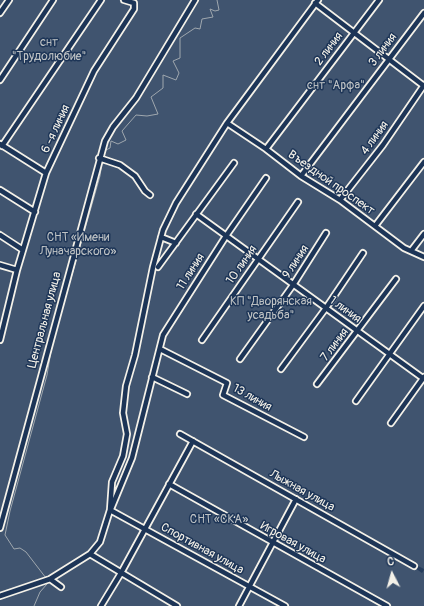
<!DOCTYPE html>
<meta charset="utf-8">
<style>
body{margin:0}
#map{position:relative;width:424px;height:606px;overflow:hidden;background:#263d5d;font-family:Pangolin,sans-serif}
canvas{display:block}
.north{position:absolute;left:372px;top:554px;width:40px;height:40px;-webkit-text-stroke:3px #1d3557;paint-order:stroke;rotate:354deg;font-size:11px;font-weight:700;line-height:16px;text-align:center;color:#f4f1e8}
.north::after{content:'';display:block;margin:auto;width:14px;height:18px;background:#f4f1e8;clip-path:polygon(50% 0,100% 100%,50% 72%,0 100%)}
</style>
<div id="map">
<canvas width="424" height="606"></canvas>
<div class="north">С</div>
</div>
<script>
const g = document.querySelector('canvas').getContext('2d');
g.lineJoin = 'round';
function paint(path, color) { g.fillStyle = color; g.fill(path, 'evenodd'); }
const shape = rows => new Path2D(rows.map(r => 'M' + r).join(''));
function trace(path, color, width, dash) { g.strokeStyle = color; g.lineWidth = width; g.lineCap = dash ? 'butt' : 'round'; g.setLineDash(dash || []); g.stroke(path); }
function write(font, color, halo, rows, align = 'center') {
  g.font = font + ' Pangolin,sans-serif'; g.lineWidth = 3; g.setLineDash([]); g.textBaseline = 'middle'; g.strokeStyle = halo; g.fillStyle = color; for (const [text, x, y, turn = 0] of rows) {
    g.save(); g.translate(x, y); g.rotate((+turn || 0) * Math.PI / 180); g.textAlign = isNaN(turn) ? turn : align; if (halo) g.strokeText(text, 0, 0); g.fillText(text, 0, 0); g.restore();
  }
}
const green = shape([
 [0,0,424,0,424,569,418,566,415,568,422,573,424,570,424,606,0,606]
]);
const stream = shape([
 [104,151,110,148,111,141,118,144,126,140,122,131,136,115,147,116,158,114,151,97,163,88,163,75,176,80,179,73,173,61,180,58,180,38,195,28,200,29,202,19,213,17,210,9,215,11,219,10,217,0],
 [46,578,26,552,20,548,14,549,5,535,10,511,47,375,52,345,100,176,102,162],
 [34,606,40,592,47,584]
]);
const street = shape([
 [315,3,424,86],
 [0,13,9,0],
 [0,80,53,0],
 [227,123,266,149,301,176,340,200,404,248,424,257],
 [0,144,46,173],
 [2,146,101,0],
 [266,149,379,0],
 [99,158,120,165,135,176,145,191,150,195],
 [301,176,424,13],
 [0,190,35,212],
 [340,200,383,145,424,85],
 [196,214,424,379],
 [375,226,424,162],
 [0,235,23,250],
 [161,237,176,243],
 [411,251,424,234],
 [0,265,17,270],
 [158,267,234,163],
 [0,340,17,270,46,173,94,71,134,9,134,3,124,0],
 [202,340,298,202],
 [160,349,227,383,223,395,304,437],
 [240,359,293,285,326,233],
 [281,369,326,308,363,253],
 [152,377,187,394],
 [317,384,396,279],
 [356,401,424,306],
 [391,423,424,377],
 [180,434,414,566],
 [169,484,387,606],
 [111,509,132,458,163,335,226,236,266,178],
 [110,510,285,606],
 [0,528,105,141,113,127,136,98,195,0],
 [90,554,177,606],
 [50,579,61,587],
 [0,596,50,579,90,554,100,542,110,510,112,482,123,456,127,434,123,413,126,386,135,355,153,267,163,230,176,203,227,123,318,0],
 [101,606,121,573,193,441],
 [239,606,296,499]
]);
const parkNames = [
 ["снт",49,43],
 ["\"Трудолюбие\"",49,57],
 ["снт \"Арфа\"",336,86],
 ["СНТ «Имени",78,238],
 ["Луначарского»",78,252],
 ["КП \"Дворянская",271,302],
 ["усадьба\"",271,316],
 ["СНТ «СКА»",219,520]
];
const streetNames = [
 ["2 линия",329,49,-53],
 ["3 линия",383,50,-53],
 ["6 -я линия",56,129,-65],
 ["4 линия",375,138,-54],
 ["Въездной проспект",331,183,35],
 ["9 линия",296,262,-57],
 ["10 линия",242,265,-55],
 ["11 линия",191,272,-57],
 ["1 линия",345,310,36],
 ["Центральная улица",45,320,-75],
 ["7 линия",335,345,-53],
 ["13 линия",252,398,29],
 ["Лыжная улица",302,491,29],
 ["Игровая улица",293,543,29],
 ["Спортивная улица",202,549,29]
];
paint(green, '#40546f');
trace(stream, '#9fa7ae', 1);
trace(street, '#f4f1e8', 8);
trace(street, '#1d3557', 4.5);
write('12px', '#bec2c4', '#1d3557', parkNames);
write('12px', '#f4f1e8', '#1d3557', streetNames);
</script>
